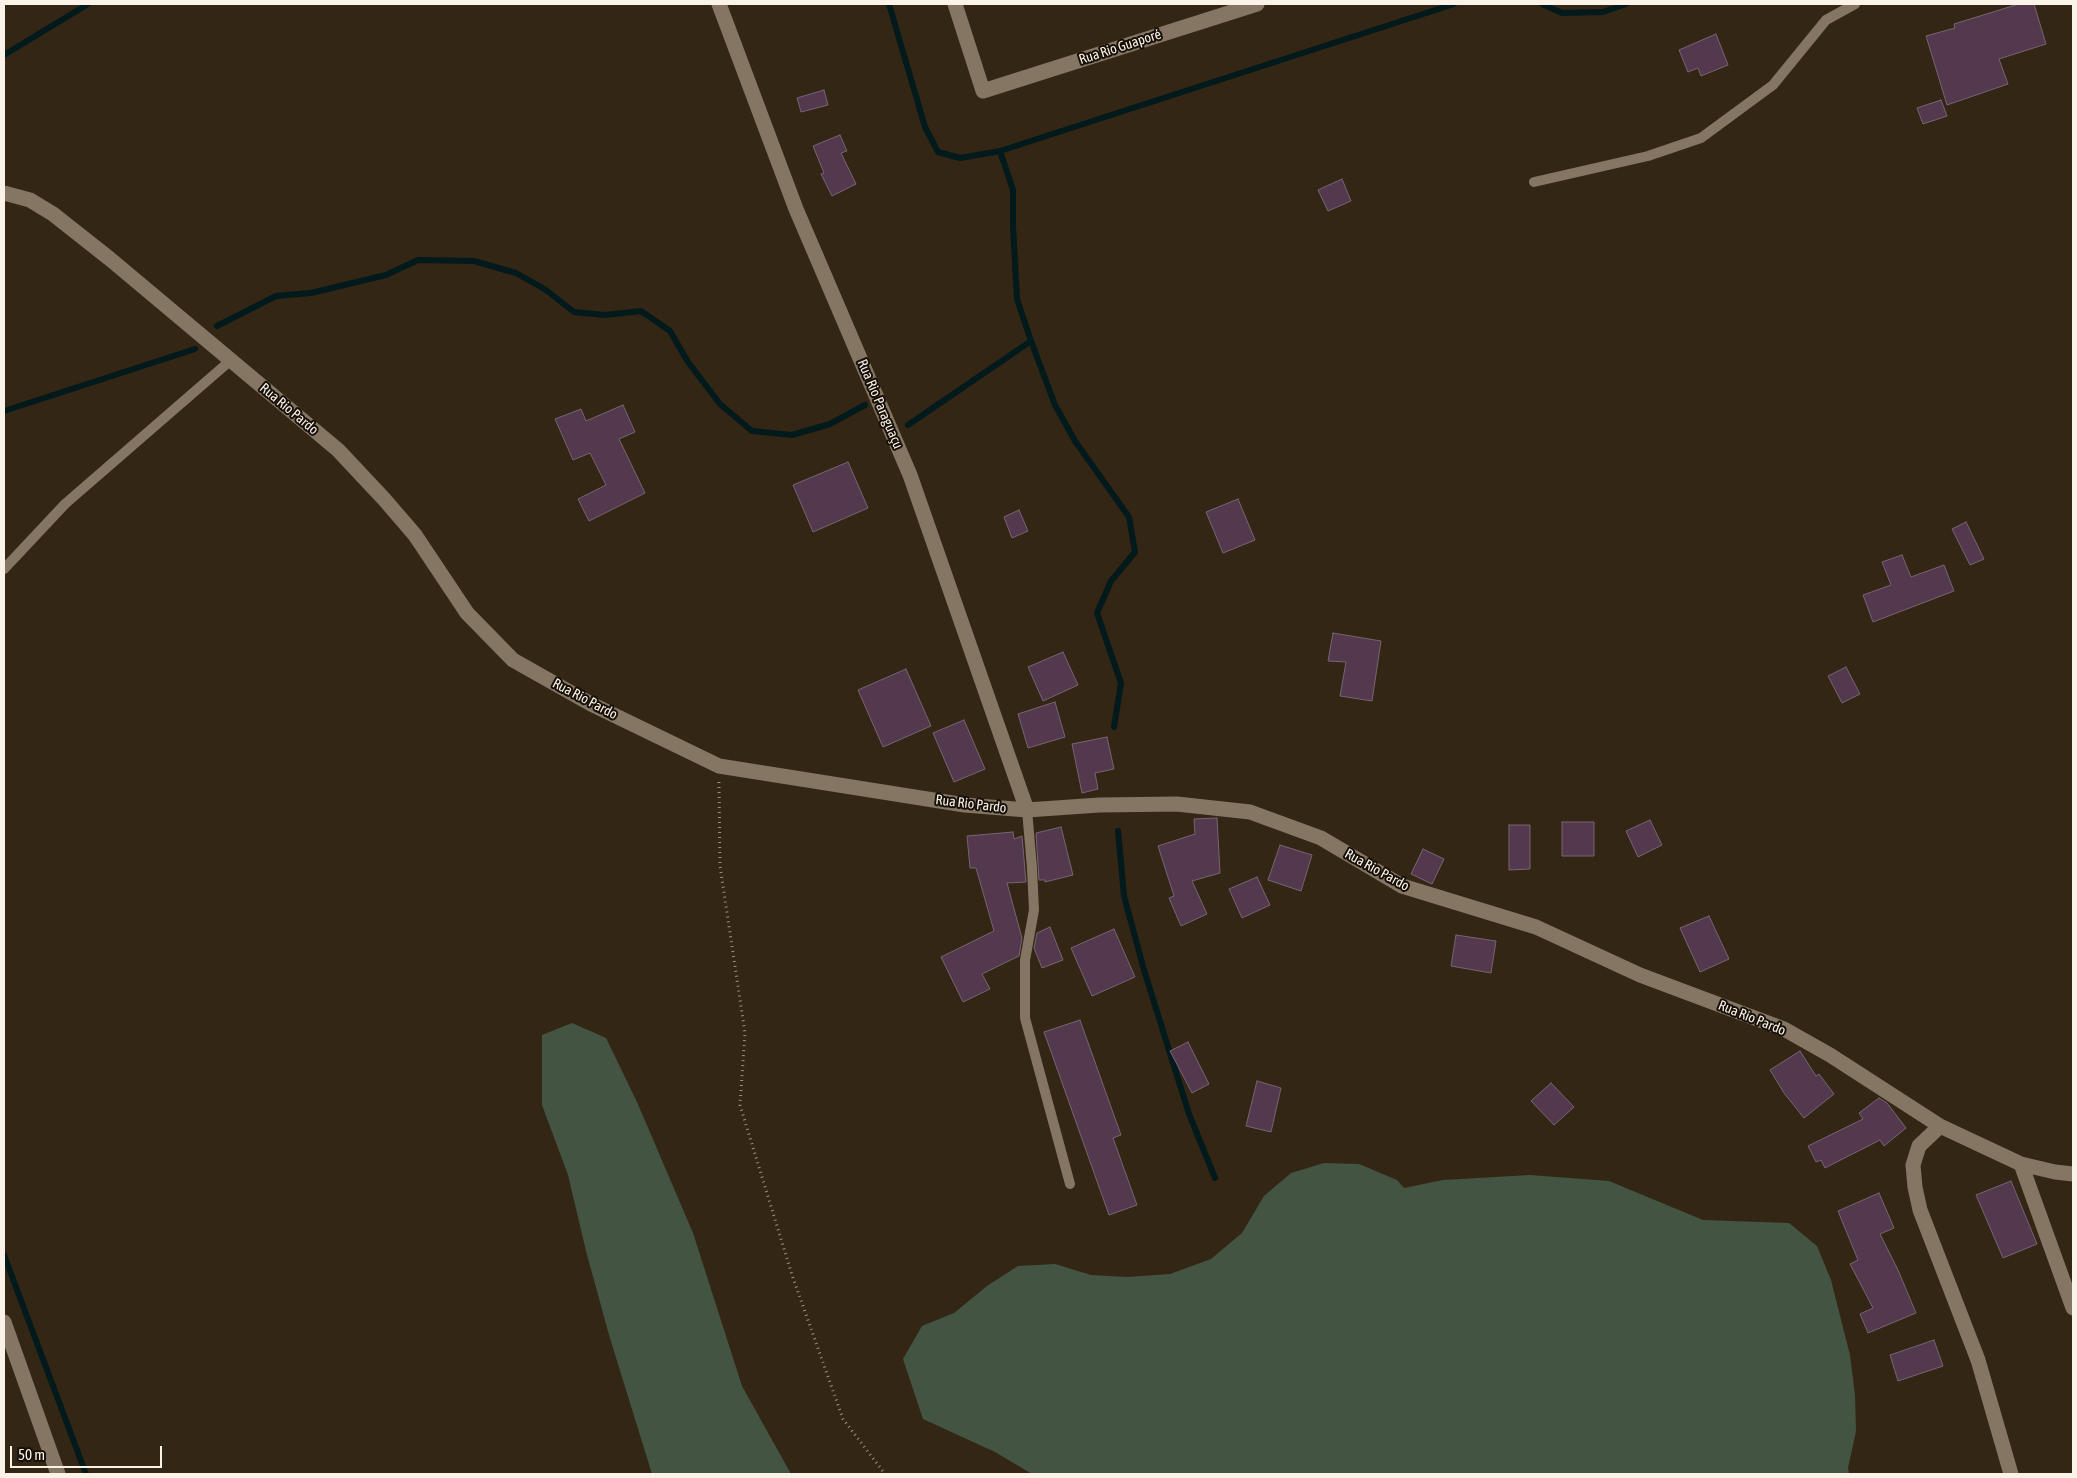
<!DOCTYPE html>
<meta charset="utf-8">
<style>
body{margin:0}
#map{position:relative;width:2077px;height:1478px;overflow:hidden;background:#332615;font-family:"Asap Condensed",sans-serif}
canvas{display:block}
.frame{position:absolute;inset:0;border:5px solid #fbf3e8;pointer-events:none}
.scale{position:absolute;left:10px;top:1446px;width:152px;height:22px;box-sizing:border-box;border:2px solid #fbf3e8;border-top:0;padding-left:6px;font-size:15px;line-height:18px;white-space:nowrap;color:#fbf3e8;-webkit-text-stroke:4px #161009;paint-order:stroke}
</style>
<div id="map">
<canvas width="2077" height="1478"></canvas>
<div class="frame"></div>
<div class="scale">50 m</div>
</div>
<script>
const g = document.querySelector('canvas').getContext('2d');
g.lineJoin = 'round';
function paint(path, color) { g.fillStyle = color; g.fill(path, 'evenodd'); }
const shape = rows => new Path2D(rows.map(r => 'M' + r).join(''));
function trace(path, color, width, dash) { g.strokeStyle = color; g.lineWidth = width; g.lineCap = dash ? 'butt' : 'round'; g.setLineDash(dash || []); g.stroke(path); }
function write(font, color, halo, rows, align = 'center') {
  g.font = font + ' "Asap Condensed",sans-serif'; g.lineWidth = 4; g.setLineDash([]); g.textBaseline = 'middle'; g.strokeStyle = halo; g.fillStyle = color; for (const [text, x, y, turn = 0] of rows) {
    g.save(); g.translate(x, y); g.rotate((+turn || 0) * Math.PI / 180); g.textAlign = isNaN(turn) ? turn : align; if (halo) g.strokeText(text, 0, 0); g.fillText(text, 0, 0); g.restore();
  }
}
const green = shape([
 [572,1023,606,1038,637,1102,693,1233,742,1386,791,1474,652,1474,609,1335,586,1251,568,1175,542,1105,542,1035],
 [1324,1163,1359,1164,1397,1180,1404,1188,1443,1180,1530,1175,1609,1181,1703,1220,1789,1223,1817,1246,1831,1280,1850,1355,1855,1395,1856,1431,1848,1468,1849,1474,1032,1474,995,1452,923,1419,903,1359,922,1326,954,1313,987,1286,1018,1266,1055,1264,1091,1275,1128,1277,1170,1274,1211,1259,1242,1233,1264,1196,1291,1173]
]);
const stream = shape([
 [889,4,925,127,938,152,960,158,1000,151,1454,4],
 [1542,4,1562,13,1603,12,1626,4],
 [4,55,88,4],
 [217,326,276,296,311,293,386,275,418,260,474,261,516,273,546,290,574,312,605,315,641,311,670,331,688,362,720,404,752,431,792,435,830,424,865,405],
 [1031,341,1055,405,1075,441,1129,517,1135,552,1111,581,1097,613,1121,683,1114,727],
 [4,411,195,349],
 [908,425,1031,341,1017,299,1013,226,1013,190,1000,151],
 [1118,831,1124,896,1144,970,1189,1114,1215,1178],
 [4,1255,86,1474]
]);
const building = shape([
 [2019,4,2034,4,2046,44,1999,59,2008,84,1947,105,1926,36,1955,28,1954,24,2019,4],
 [1716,34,1728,65,1701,76,1698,68,1688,72,1679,50,1716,34],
 [824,90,828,105,801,112,797,98,824,90],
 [1941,100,1947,116,1923,124,1917,108,1941,100],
 [840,135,847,151,841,153,856,184,832,196,821,174,824,173,813,146,840,135],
 [1342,179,1351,201,1328,211,1318,190,1342,179],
 [623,405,635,432,619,439,645,493,589,521,578,499,606,485,590,453,573,460,555,419,581,409,586,421,623,405],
 [848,462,868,508,813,532,793,485,848,462],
 [1238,499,1255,540,1223,553,1206,512,1238,499],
 [1019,510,1028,531,1012,538,1004,517,1019,510],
 [1966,522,1984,559,1970,565,1952,529,1966,522],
 [1902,555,1911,577,1944,565,1954,591,1873,622,1863,595,1891,585,1882,562,1902,555],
 [1333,633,1381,641,1372,701,1340,696,1346,662,1328,661,1333,633],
 [1063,652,1078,685,1043,701,1028,667,1063,652],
 [1846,667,1860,694,1842,703,1828,676,1846,667],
 [906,669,931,726,883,747,858,690,906,669],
 [1055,702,1065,737,1028,748,1018,714,1055,702],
 [964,720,985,769,954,782,933,733,964,720],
 [1107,737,1114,769,1095,773,1098,789,1082,793,1072,744,1107,737],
 [1217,818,1220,873,1192,881,1207,914,1181,926,1169,898,1174,896,1158,846,1195,834,1194,819,1217,818],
 [1650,820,1662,845,1638,857,1626,831,1650,820],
 [1562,822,1594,822,1594,856,1562,856,1562,822],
 [1509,825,1530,825,1530,869,1509,870,1509,825],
 [1061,827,1073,875,1045,882,1045,880,1039,880,1036,833,1061,827],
 [1013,832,1014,839,1022,836,1026,882,1007,883,1022,938,1019,956,982,974,990,989,963,1002,941,957,994,931,976,868,970,868,967,836,1013,832],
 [1280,845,1312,855,1301,891,1268,880,1280,845],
 [1423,849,1444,859,1432,884,1411,874,1423,849],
 [1257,877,1270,905,1242,918,1229,889,1257,877],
 [1709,916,1729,959,1700,972,1680,928,1709,916],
 [1050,927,1063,960,1042,968,1034,948,1037,933,1050,927],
 [1114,929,1135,977,1092,996,1071,948,1114,929],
 [1456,935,1496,941,1491,973,1451,966,1456,935],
 [1080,1020,1121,1135,1113,1138,1137,1205,1109,1215,1044,1032,1080,1020],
 [1188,1042,1209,1084,1192,1093,1170,1051,1188,1042],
 [1800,1051,1816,1076,1819,1074,1834,1094,1804,1118,1784,1093,1770,1070,1800,1051],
 [1257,1081,1281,1088,1271,1132,1246,1126,1257,1081],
 [1551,1083,1574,1107,1554,1125,1531,1101,1551,1083],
 [1879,1098,1887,1103,1906,1128,1884,1146,1880,1140,1825,1168,1821,1160,1816,1162,1808,1146,1863,1119,1859,1113,1879,1098],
 [2011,1181,2037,1244,2003,1258,1976,1195,2011,1181],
 [1879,1193,1894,1228,1880,1234,1898,1270,1916,1313,1868,1333,1860,1314,1873,1308,1850,1264,1858,1260,1838,1211,1879,1193],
 [1934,1340,1943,1366,1898,1381,1890,1355,1934,1340]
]);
const path = shape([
 [719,782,720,866,745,1033,740,1105,792,1275,843,1419,885,1474]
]);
const lane = shape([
 [1534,182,1648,156,1701,138,1773,85,1826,20,1855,4],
 [4,569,65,504,231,360],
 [1027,810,1032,868,1034,910,1025,960,1025,1018,1070,1184]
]);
const street = shape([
 [719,4,796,209,910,475,1027,810],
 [955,4,983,91,1257,4],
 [4,193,30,200,53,214,110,259,338,450,384,499,415,535,467,613,513,660,591,704,719,766,965,805,1027,810,1099,805,1177,804,1250,812,1321,838,1402,886,1536,927,1640,975,1784,1029,1830,1055,1940,1126,2021,1164,2055,1172,2073,1174],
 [1940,1126,1919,1146,1913,1165,1915,1187,1920,1210,1978,1360,2011,1474],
 [2021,1164,2073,1308],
 [4,1322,58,1474]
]);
const streetNames = [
 ["Rua Rio Guaporé",1120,47,-18],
 ["Rua Rio Paraguaçu",880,404,67],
 ["Rua Rio Pardo",289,409,40],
 ["Rua Rio Pardo",585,699,28],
 ["Rua Rio Pardo",971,804,7],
 ["Rua Rio Pardo",1377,870,29],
 ["Rua Rio Pardo",1752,1018,22]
];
paint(green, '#435443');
trace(stream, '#031a1c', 6);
paint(building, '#54394e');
trace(building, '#776473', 1);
trace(path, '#9b9183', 3, [1, 4]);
trace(lane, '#857663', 10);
trace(street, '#857663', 15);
write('14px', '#fbf3e8', '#161009', streetNames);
</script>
